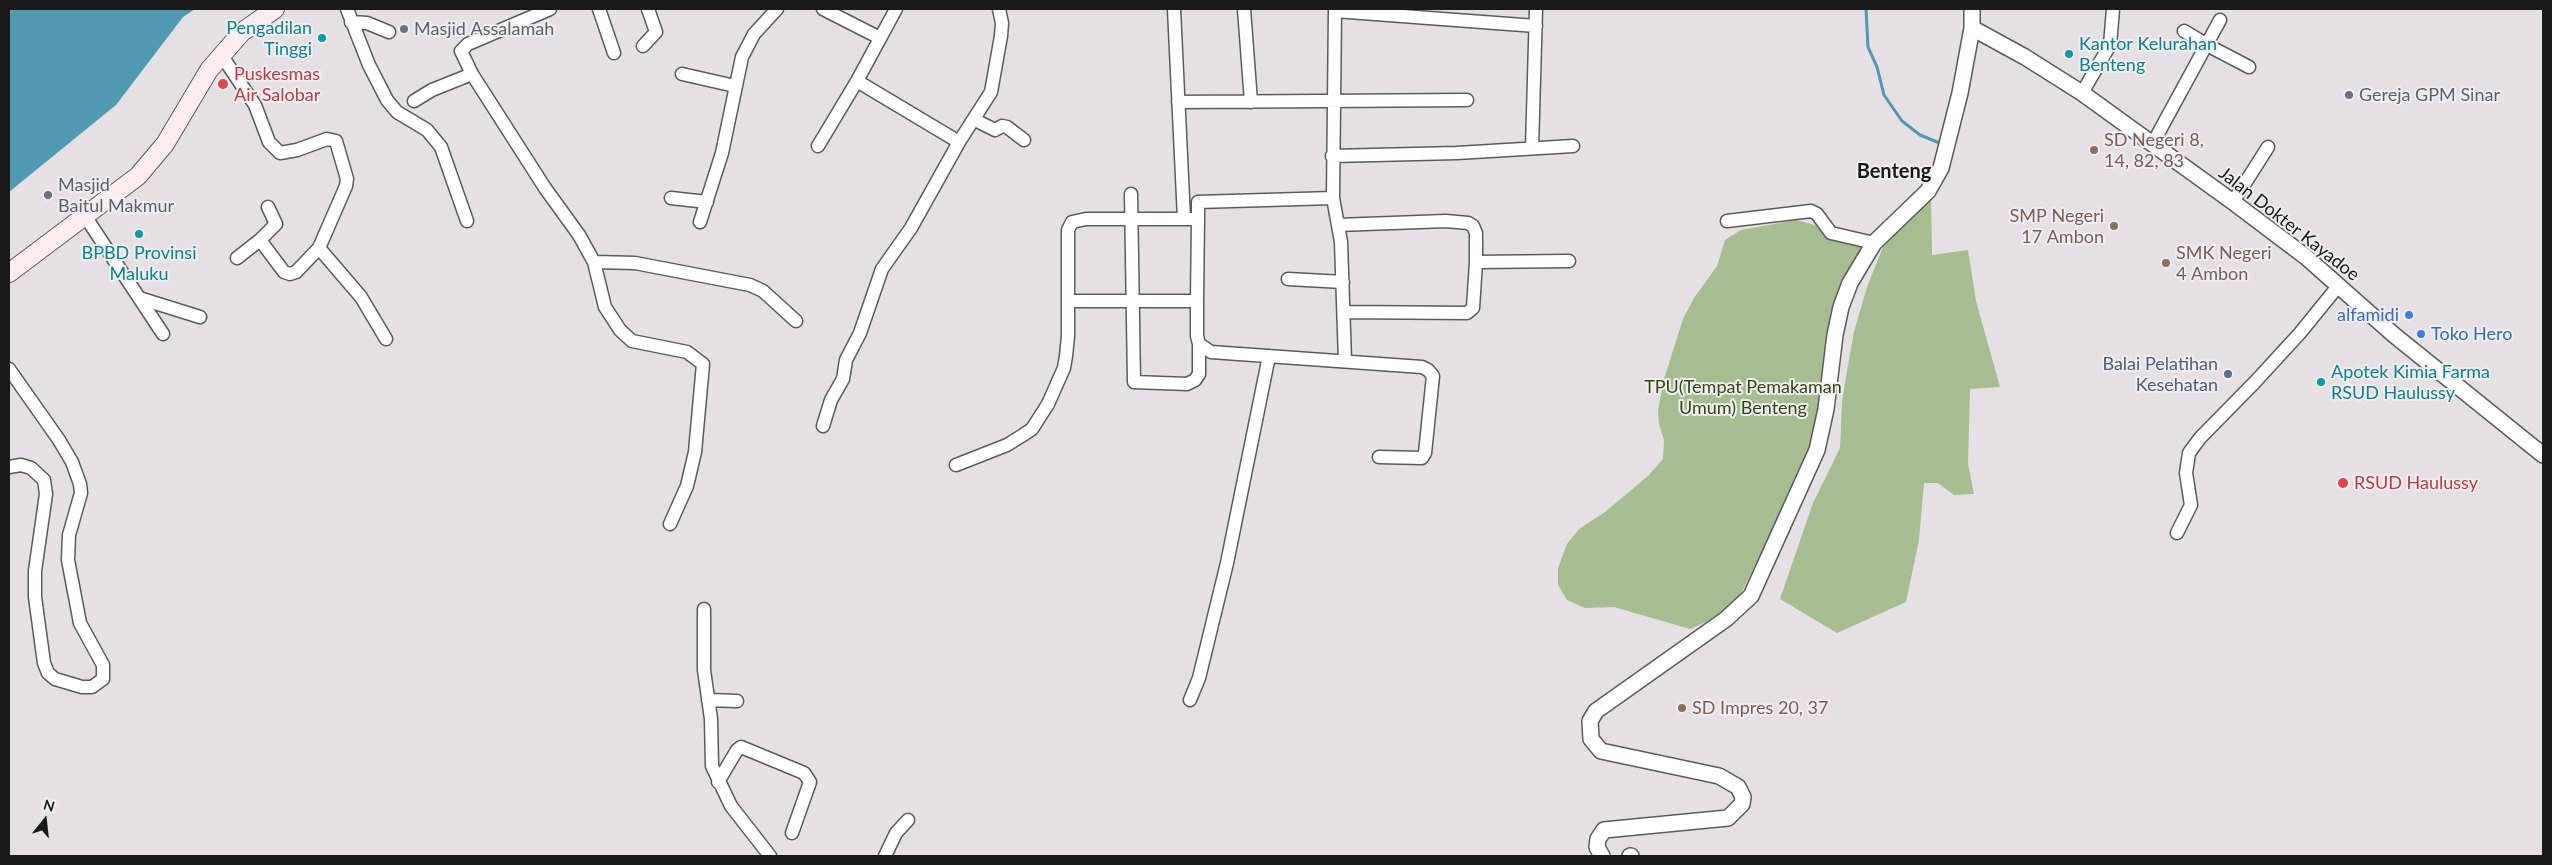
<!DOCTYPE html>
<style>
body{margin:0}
#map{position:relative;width:2552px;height:865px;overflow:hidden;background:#e4e0e4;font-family:Lato,sans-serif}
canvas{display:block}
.frame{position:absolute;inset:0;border:10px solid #1a191a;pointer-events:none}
.north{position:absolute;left:20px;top:795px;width:50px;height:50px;-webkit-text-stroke:4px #f1eef1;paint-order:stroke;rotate:16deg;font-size:14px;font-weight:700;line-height:20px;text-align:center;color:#1a191a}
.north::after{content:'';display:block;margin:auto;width:18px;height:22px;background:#1a191a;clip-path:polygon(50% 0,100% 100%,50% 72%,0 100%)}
</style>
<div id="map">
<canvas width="2552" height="865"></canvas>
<div class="frame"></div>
<div class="north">N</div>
</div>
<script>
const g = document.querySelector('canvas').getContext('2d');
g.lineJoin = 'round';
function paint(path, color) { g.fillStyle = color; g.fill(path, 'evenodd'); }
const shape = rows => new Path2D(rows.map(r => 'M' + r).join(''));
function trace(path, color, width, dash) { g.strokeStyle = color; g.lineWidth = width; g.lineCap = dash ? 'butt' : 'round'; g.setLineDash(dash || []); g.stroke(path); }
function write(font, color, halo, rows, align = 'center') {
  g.font = font + ' Lato,sans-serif'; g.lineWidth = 4; g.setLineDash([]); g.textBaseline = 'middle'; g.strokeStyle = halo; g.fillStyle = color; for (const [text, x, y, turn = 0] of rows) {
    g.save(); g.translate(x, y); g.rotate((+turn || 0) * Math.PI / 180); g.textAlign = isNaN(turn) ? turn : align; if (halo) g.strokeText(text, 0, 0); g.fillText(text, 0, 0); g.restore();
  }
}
const green = shape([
 [1931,192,1932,255,1968,250,1976,301,2000,387,1970,389,1968,464,1974,494,1954,495,1938,483,1924,483,1919,540,1906,602,1837,633,1780,599,1813,503,1840,448,1842,402,1847,371,1854,332,1867,287,1889,232],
 [1796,220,1868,239,1858,260,1836,296,1827,334,1825,403,1811,451,1738,600,1706,622,1690,629,1614,607,1585,608,1567,600,1558,585,1558,568,1567,544,1579,529,1605,512,1648,476,1663,459,1664,440,1659,424,1658,411,1664,379,1683,319,1694,298,1717,266,1725,240,1741,230]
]);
const water = shape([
 [9,9,195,9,183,17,116,105,9,192]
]);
const stream = shape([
 [1866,9,1868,47,1877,67,1884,95,1902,121,1920,135,1942,144]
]);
const minor = shape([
 [347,9,369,65,387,100,397,112,427,130,441,147,467,221],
 [550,9,468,44,461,51,472,74,545,188,579,235,594,262,635,263,750,285,763,291,796,321],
 [599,9,614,53],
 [823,9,880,38],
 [1174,9,1184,219],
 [1244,9,1251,102],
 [1335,9,1333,198,1341,242,1345,361],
 [1335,11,1536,26],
 [351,22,367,23,389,32],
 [2184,31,2207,45,2249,67],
 [643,46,656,32,648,9],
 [222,56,255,105,269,142,280,153,297,150,327,139,336,141,347,179,346,186,319,248,296,272,290,274,284,272,260,240,276,224,268,207],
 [682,74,735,86],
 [857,81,959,142],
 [2082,93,2110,45,2113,9],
 [414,101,432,90,472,74],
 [1178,102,1467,100],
 [975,120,995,130,1002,126,1007,127,1024,140],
 [2153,143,2220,20],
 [818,146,857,81,896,9],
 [1532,148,1536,9],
 [1332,156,1457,153,1573,146],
 [1131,194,1134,382,1187,384,1195,380,1199,374,1199,344],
 [671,198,707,202],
 [2233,202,2268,147],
 [85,216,163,334],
 [1727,221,1811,211,1817,214,1831,233,1874,243],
 [700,222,722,153,742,57,754,34,777,9],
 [1338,225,1446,221,1468,223,1473,226,1476,233,1476,262],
 [319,248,361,297,386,339],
 [237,258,260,240],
 [594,262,605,307,620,330,632,341,687,352,703,364,695,452,687,486,670,524],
 [1288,279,1343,282],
 [139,298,200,317],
 [1068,301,1197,301,1198,219],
 [1197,301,1197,336,1199,344,1211,352,1422,367,1428,370,1433,376,1425,453,1422,458,1379,457],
 [1345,312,1467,313,1473,308,1476,262,1569,261],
 [9,369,59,440,72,462,80,484,81,493,69,535,68,560,80,623,103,665,103,679,92,687,82,687,55,679,48,673,44,663,35,597,35,571,46,494,44,480,31,468,21,465,9,467],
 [823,426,831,400,843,379,846,360,860,333,882,269,911,228,959,142,991,92,1001,36,1002,23,999,9],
 [956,465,1007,445,1023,435,1032,429,1048,404,1064,368,1066,356,1068,336,1068,230,1072,222,1086,219,1198,219,1198,202,1333,198],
 [2177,533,2191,505,2186,473,2189,453,2200,438,2255,382,2300,333,2339,285],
 [704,609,704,670,711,719,712,766,731,806,770,856],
 [708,700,737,701],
 [1190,700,1199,678,1227,563,1269,356],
 [718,782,737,750,741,747,804,773,810,782,792,833],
 [885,856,896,833,908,820]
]);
const tertiary = shape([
 [1972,28,2025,57,2082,93,2233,202,2306,257,2394,335,2543,455],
 [1602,856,1597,847,1598,839,1604,830,1728,818,1742,804,1743,797,1738,787,1719,776,1601,751,1591,739,1590,721,1596,711,1726,619,1751,596,1817,450,1826,409,1835,335,1841,307,1850,283,1874,243,1928,191,1941,168,1960,93,1972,28,1972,9],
 [1630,856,1631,856]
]);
const secondary = shape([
 [9,273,138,176,165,144,209,70,242,32,275,9]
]);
const markers = [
 [404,29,5,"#6b7280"],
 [322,38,5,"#0f9aa8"],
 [2069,54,5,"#0f9aa8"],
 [223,84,6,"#e0444e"],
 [2349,95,5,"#6b7280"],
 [2094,150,5,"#8d6e63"],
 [48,195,5,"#6b7280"],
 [2114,226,5,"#8d6e63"],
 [139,234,5,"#0f9aa8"],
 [2166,263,5,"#8d6e63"],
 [2409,315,5,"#3f7fe0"],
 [2421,334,5,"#3f7fe0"],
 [2228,374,5,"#5c6f8a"],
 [2321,382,5,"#0f9aa8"],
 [2343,483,6,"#e0444e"],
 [1682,708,5,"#8d6e63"]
];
const cultureNames = [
 ["Pengadilan",312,28,"right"],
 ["Tinggi",312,49,"right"],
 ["Kantor Kelurahan",2079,44],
 ["Benteng",2079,65],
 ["BPBD Provinsi",139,253,"center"],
 ["Maluku",139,274,"center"],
 ["Apotek Kimia Farma",2331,372],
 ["RSUD Haulussy",2331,393]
];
const worshipNames = [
 ["Masjid Assalamah",414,29],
 ["Gereja GPM Sinar",2359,95],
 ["Masjid",58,185],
 ["Baitul Makmur",58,206]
];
const healthNames = [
 ["Puskesmas",234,74],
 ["Air Salobar",234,95],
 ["RSUD Haulussy",2354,483]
];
const educationNames = [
 ["SD Negeri 8,",2104,140],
 ["14, 82, 83",2104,161],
 ["SMP Negeri",2104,216,"right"],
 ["17 Ambon",2104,237,"right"],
 ["SMK Negeri",2176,253],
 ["4 Ambon",2176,274],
 ["SD Impres 20, 37",1692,708]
];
const streetNames = [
 ["Jalan Dokter Kayadoe",2289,224,38]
];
const shopNames = [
 ["alfamidi",2399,315],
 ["Toko Hero",2431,334,"left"]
];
const serviceNames = [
 ["Balai Pelatihan",2218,364],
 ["Kesehatan",2218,385]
];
const parkNames = [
 ["TPU(Tempat Pemakaman",1743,387],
 ["Umum) Benteng",1743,408]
];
const quarterNames = [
 ["Benteng",1894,172]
];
paint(green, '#a6bd92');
paint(water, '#5198b1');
trace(stream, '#5198b1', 3);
trace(minor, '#5d5a5d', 15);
trace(tertiary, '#5d5a5d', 18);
trace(secondary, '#5d5a5d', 20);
trace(minor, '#fff', 12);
trace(tertiary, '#fff', 15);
trace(secondary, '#feedee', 18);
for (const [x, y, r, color] of markers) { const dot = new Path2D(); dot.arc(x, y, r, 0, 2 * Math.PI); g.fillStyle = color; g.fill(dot); trace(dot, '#f1eef1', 2); }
write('18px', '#0d838f', '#f1eef1', cultureNames, 'left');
write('18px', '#5b616d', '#f1eef1', worshipNames, 'left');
write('18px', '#be3a42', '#f1eef1', healthNames, 'left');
write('18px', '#785e54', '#f1eef1', educationNames, 'left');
write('18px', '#1a191a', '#f1eef1', streetNames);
write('18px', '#366cbe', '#f1eef1', shopNames, 'right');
write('18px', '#4e5e75', '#f1eef1', serviceNames, 'right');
write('18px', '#2f4911', '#f1eef1', parkNames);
write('bold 20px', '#1a191a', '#f1eef1', quarterNames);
</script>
